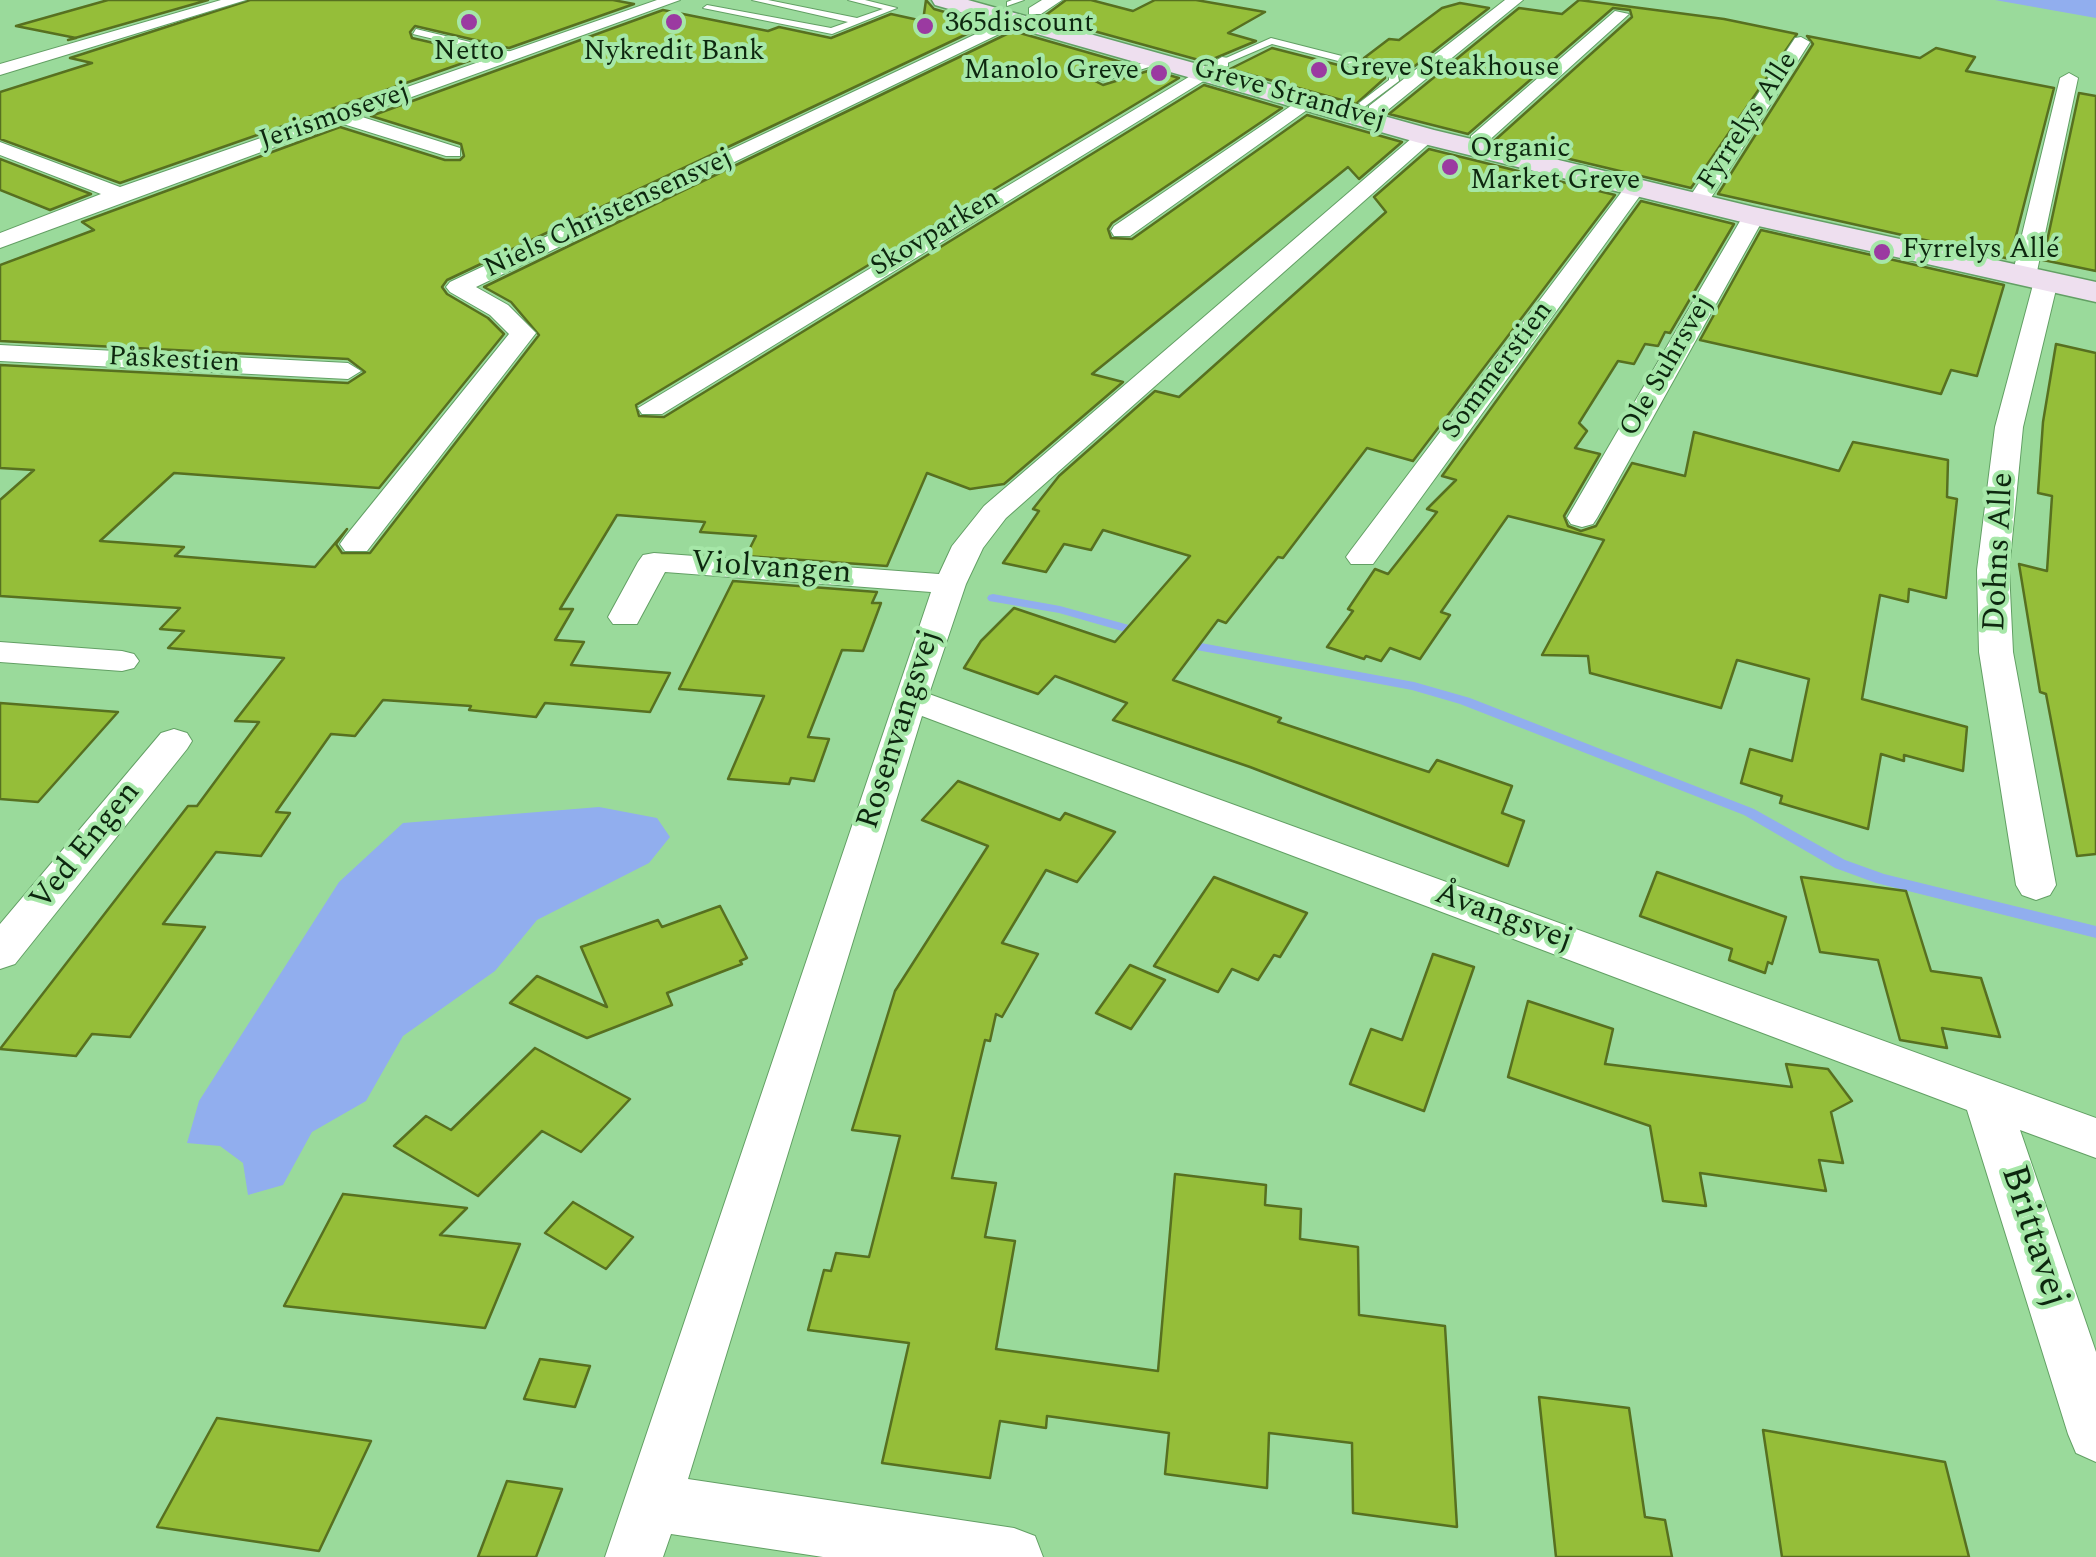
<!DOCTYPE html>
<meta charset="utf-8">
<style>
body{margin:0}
canvas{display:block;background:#9ada9b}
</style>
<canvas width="2096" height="1557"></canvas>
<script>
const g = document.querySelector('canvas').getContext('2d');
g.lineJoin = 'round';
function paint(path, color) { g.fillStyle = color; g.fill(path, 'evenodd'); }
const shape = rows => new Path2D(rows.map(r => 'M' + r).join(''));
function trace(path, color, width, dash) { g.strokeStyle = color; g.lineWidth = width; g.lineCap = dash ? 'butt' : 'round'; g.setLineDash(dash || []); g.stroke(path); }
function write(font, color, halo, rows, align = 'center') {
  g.font = font + ' Spectral,serif'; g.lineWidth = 8; g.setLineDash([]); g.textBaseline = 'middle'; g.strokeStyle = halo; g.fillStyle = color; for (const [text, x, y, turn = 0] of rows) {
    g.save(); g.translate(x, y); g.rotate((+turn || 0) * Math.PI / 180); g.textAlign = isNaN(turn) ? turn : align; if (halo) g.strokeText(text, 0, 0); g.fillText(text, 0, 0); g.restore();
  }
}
const water = shape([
 [1995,0,2096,0,2096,18],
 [599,807,657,818,670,837,649,863,537,920,495,971,403,1036,366,1101,312,1132,283,1185,248,1195,243,1163,220,1146,187,1143,199,1101,339,882,403,823]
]);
const stream = shape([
 [993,594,1060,606,1147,630,1149,633,1143,637,1059,613,989,601,987,598,989,595,993,594],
 [1179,639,1414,682,1470,698,1754,809,1845,860,1884,874,2096,926,2096,938,1876,883,1835,868,1744,815,1460,704,1412,690,1175,646,1173,643,1179,639]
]);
const building = shape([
 [108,0,208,0,68,40,76,38,16,26,108,0],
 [250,0,613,0,634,4,509,48,415,26,410,32,412,38,486,55,120,183,0,139,0,92,92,63,70,58,250,0],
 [926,0,934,9,988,24,447,280,442,287,447,294,488,318,504,334,379,488,174,473,100,541,184,547,175,556,315,567,347,529,336,544,342,553,370,553,539,335,511,302,484,287,1013,31,1128,64,1104,71,1086,68,1079,73,1103,85,1151,70,1179,78,636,405,639,416,664,417,1204,85,1282,108,1112,223,1108,229,1111,238,1132,239,1307,115,1402,142,1359,179,1348,167,1092,374,1123,382,1004,484,970,489,927,473,887,566,746,556,756,536,700,532,705,522,617,515,560,609,573,609,555,640,584,642,571,665,670,673,650,712,545,703,536,717,469,710,471,706,383,700,355,736,331,734,276,812,290,813,261,856,216,852,163,924,205,927,130,1037,92,1034,76,1056,0,1049,188,806,197,806,259,722,235,721,284,658,168,648,184,631,160,629,180,608,0,596,0,500,34,470,0,468,0,365,348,383,365,372,348,359,0,341,0,265,94,230,82,222,340,127,445,160,460,160,464,156,461,144,371,116,663,10,768,31,779,27,831,38,891,14,923,21,926,0],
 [1066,0,1091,0,1133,11,1155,0,1196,0,1265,12,1228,33,1256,41,1206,62,1043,17,1066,0],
 [1579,0,1724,19,1797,34,1691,188,1494,141,1632,17,1630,10,1613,8,1468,134,1389,114,1519,8,1562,14,1579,0],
 [1460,3,1489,8,1402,76,1398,66,1364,58,1389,39,1399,40,1442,8,1460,3],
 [1807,36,1920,58,1936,48,1975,57,1966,71,2054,88,2010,259,1718,194,1813,44,1807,36],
 [1272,48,1385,77,1385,78,1356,104,1230,69,1272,48],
 [2079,93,2096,96,2096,271,2043,260,2079,93],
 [1429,149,1615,195,1413,461,1367,448,1283,558,1278,557,1226,623,1218,620,1173,680,1281,718,1278,722,1429,772,1437,760,1512,786,1502,813,1524,821,1508,866,1250,767,1113,720,1127,703,1055,676,1038,694,964,668,981,641,1014,608,1115,642,1190,556,1103,530,1091,550,1064,544,1046,572,1003,563,1039,511,1033,509,1059,476,1155,391,1179,397,1386,212,1374,197,1429,149],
 [0,159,91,194,50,210,0,190,0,159],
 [1641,201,1734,224,1670,333,1665,332,1658,346,1645,344,1634,364,1618,361,1579,423,1587,431,1575,448,1600,454,1564,516,1568,526,1581,531,1596,526,1632,463,1685,476,1694,432,1839,471,1853,442,1948,460,1947,497,1957,499,1946,598,1909,589,1908,602,1880,595,1862,699,1967,727,1963,771,1904,755,1904,761,1881,754,1868,829,1780,803,1782,796,1741,783,1750,749,1792,761,1809,679,1737,660,1721,708,1590,673,1588,656,1542,655,1604,540,1508,516,1441,612,1450,615,1420,659,1390,648,1381,661,1366,656,1364,659,1327,647,1353,611,1348,609,1375,569,1388,574,1437,512,1427,509,1456,480,1442,476,1641,201],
 [1761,230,2004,285,1977,376,1951,370,1941,394,1700,340,1761,230],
 [2056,344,2096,353,2096,854,2077,856,2046,694,2040,692,2019,564,2047,571,2052,496,2038,493,2043,422,2056,344],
 [733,581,877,592,872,603,881,603,863,651,842,650,808,737,829,739,814,781,791,778,789,784,728,779,764,696,679,689,733,581],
 [0,703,118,712,38,802,0,799,0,703],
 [958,781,1060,820,1065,813,1115,832,1077,882,1046,870,1002,943,1038,954,1002,1017,996,1014,990,1041,985,1040,952,1178,996,1183,985,1237,1015,1241,996,1349,1158,1371,1175,1174,1266,1185,1265,1205,1301,1209,1300,1239,1358,1247,1359,1315,1445,1326,1457,1527,1353,1513,1352,1443,1269,1433,1267,1488,1165,1474,1169,1433,1047,1416,1046,1428,1000,1421,990,1478,882,1463,909,1343,808,1330,824,1270,831,1271,836,1253,869,1257,900,1136,852,1130,895,991,988,846,922,820,958,781],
 [1657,872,1786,917,1772,964,1768,962,1765,973,1729,960,1732,949,1640,916,1657,872],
 [1214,877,1307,913,1280,957,1274,955,1258,980,1232,969,1218,992,1154,966,1214,877],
 [1801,877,1906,891,1931,971,1981,978,2000,1037,1942,1028,1947,1048,1900,1040,1878,960,1820,952,1801,877],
 [720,906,747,958,740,961,742,964,667,993,672,1005,587,1038,510,1003,537,976,607,1007,581,947,658,920,662,927,720,906],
 [1433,954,1474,967,1424,1111,1350,1084,1371,1029,1402,1040,1433,954],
 [1130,965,1165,980,1131,1029,1096,1013,1130,965],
 [1528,1001,1613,1029,1605,1064,1792,1087,1786,1064,1828,1069,1852,1101,1831,1112,1843,1163,1819,1160,1826,1191,1700,1173,1706,1206,1663,1201,1650,1126,1508,1077,1528,1001],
 [535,1048,630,1099,581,1152,542,1131,478,1196,394,1146,426,1116,451,1130,535,1048],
 [343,1194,467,1208,440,1235,520,1244,485,1328,284,1306,343,1194],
 [573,1202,633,1237,606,1269,545,1233,573,1202],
 [540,1359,590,1366,575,1407,524,1399,540,1359],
 [1539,1397,1629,1408,1645,1517,1665,1520,1672,1557,1556,1557,1539,1397],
 [217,1418,371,1441,319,1551,157,1527,217,1418],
 [1763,1430,1945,1462,1969,1557,1782,1557,1763,1430],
 [507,1481,562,1489,536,1557,478,1557,507,1481]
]);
const service = shape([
 [752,0,768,0,857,18,883,9,848,0,865,0,897,8,832,34,703,8,707,5,831,28,848,22,752,0],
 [1012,0,1024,0,1007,6,1007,2,1012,0],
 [416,29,516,53,518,55,513,58,413,34,416,29],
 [1271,38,1397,70,1399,81,1363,108,1359,103,1389,80,1389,74,1272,44,1225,64,1217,62,1271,38],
 [1162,57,1165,62,1104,81,1083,74,1088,71,1104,75,1162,57]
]);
const minor = shape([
 [221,0,246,0,0,75,0,64,221,0],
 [657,0,680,0,359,116,460,148,460,156,446,156,340,123,0,248,0,233,101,194,0,155,0,142,120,187,657,0],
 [1042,0,1062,0,1041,14,1029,14,1029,8,1042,0],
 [1505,0,1523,0,1383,114,1369,114,1369,106,1505,0],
 [1615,11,1629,14,1485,144,1471,144,1471,136,1615,11],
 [1014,16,1028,20,476,287,508,305,536,333,367,551,345,551,340,544,345,537,509,334,490,315,450,292,446,287,450,282,1014,16],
 [1801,37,1810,42,1709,201,1706,206,1690,206,1687,201,1795,38,1801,37],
 [1222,57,1228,58,1228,66,662,414,642,414,638,408,1222,57],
 [2069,73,2078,78,2036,276,2024,283,2012,276,2060,78,2069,73],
 [1307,95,1316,101,1314,105,1130,236,1114,236,1111,231,1114,226,1307,95],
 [1426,130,1433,132,1433,140,1006,518,983,548,966,584,929,694,2096,1118,2096,1158,2020,1130,2096,1352,2096,1462,2076,1453,2068,1434,1967,1110,922,716,688,1479,1014,1528,1035,1536,1043,1557,823,1557,671,1534,663,1557,605,1557,931,592,665,572,637,624,613,624,608,617,638,562,643,555,654,553,939,574,952,546,984,506,1419,132,1426,130],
 [1636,180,1647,186,1373,564,1351,564,1346,557,1351,550,1629,182,1636,180],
 [1754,209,1765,216,1597,518,1593,524,1582,527,1571,524,1567,518,1743,216,1754,209],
 [2046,274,2058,281,2023,427,2009,570,2013,652,2056,885,2050,895,2036,900,2022,895,2016,885,1979,652,1977,570,1995,427,2034,281,2046,274],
 [0,345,348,363,361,371,348,379,0,361,0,345],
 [0,642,122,651,134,654,139,661,134,668,122,671,0,662,0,642],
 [174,729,187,733,192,741,187,749,15,964,0,969,0,924,161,733,174,729]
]);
const secondary = shape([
 [932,0,968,0,1434,130,1754,207,2096,282,2096,302,1754,225,1416,142,935,5,932,0]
]);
const markers = [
 [469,22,10,"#9b3aa1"],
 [674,22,10,"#9b3aa1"],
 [925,26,10,"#9b3aa1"],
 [1319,70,10,"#9b3aa1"],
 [1159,73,10,"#9b3aa1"],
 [1450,167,10,"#9b3aa1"],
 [1882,252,10,"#9b3aa1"]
];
const farPoinames = [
 ["365discount",945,26],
 ["Netto",469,54,"center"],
 ["Nykredit Bank",674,54,"center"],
 ["Greve Steakhouse",1339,70],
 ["Manolo Greve",1139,73,"right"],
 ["Organic",1470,151],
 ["Market Greve",1470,183],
 ["Fyrrelys Allé",1902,252]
];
const farStreetnames = [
 ["Greve Strandvej",1289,96,16],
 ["Jerismosevej",335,118,-19],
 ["Fyrrelys Alle",1749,122,-57],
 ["Niels Christensensvej",609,215,-25],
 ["Skovparken",936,234,-31],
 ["Påskestien",174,362,3],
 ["Ole Suhrsvej",1668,367,-60],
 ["Sommerstien",1499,371,-53]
];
const streetNames = [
 ["Dohns Alle",2001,552,-87],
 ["Violvangen",771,570,4],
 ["Rosenvangsvej",901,730,-72],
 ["Ved Engen",87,847,-51],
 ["Åvangsvej",1503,919,20]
];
const nearStreetnames = [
 ["Brittavej",2032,1237,72]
];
paint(water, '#91aeee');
paint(stream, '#91aeee');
paint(building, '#95be39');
trace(building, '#577020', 2.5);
trace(service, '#62a064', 2);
trace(minor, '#62a064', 2);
trace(secondary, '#62a064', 3);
paint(service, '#fff');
paint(minor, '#fff');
paint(secondary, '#eedfef');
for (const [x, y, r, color] of markers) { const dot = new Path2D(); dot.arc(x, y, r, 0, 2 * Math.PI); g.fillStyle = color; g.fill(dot); trace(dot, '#a6e7a8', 4); }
write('28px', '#0d270f', '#a6e7a8', farPoinames, 'left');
write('28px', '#0d270f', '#a6e7a8', farStreetnames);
write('32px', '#0d270f', '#a6e7a8', streetNames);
write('38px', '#0d270f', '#a6e7a8', nearStreetnames);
</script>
